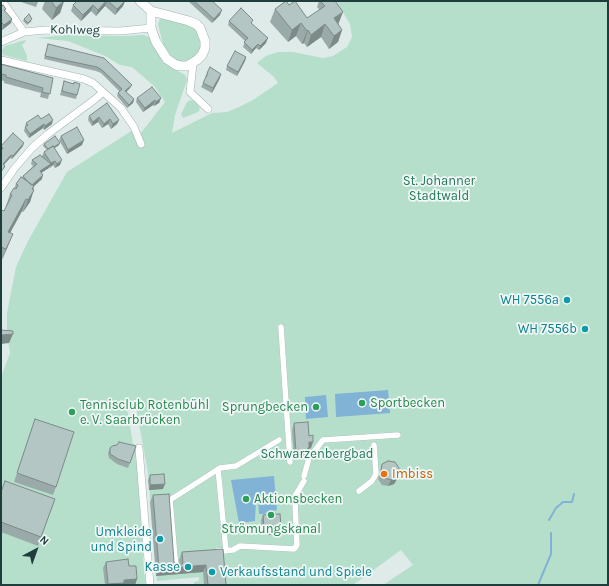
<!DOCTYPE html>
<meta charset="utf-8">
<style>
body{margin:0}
#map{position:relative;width:609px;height:586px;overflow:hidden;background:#deebe9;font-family:Karla,sans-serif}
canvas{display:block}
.frame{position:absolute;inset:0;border:2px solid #1e3d3c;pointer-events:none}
.north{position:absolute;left:16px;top:530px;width:40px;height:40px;-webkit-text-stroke:3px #eff8f6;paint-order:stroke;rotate:41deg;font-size:11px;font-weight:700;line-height:16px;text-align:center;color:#1e3d3c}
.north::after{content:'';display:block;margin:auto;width:14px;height:18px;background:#1e3d3c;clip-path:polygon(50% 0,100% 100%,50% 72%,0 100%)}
</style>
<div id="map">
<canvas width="609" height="586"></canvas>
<div class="frame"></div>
<div class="north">N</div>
</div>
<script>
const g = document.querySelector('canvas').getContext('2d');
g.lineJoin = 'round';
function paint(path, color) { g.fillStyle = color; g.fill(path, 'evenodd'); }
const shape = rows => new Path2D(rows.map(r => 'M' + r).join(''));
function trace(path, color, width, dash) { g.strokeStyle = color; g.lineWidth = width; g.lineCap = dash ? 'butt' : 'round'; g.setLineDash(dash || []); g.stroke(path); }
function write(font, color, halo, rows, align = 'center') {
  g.font = font + ' Karla,sans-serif'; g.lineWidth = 3.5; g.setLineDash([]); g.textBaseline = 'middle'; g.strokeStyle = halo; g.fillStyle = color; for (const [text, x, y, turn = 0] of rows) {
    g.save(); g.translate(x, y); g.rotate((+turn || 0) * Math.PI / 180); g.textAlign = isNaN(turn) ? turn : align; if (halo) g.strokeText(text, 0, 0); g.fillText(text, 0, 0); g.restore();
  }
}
const green = shape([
 [336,1,608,1,608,585,383,585,413,565,401,550,353,585,194,585,194,582,199,581,199,577,157,581,148,473,136,407,127,408,133,444,136,445,144,572,146,585,1,585,1,377,10,353,7,333,7,313,16,267,28,241,67,172,133,130,141,133,165,102,154,86,132,67,120,65,105,56,68,41,37,38,65,35,123,36,144,35,149,37,161,58,167,65,185,75,187,80,175,115,172,133,212,113,227,112,237,108,253,100,278,83,274,77,257,63,266,56,278,52,293,52,323,58,333,56,347,47,352,37,350,24],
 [160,19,164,19,190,25,195,28,201,39,200,51,196,56,188,61,181,62,171,58,163,44,158,24],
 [25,40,26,41,22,45,27,56,27,61,3,55,2,50,5,46],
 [190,100,194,101,198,105,200,109,198,112,183,118,181,114,187,102]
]);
const water = shape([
 [388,390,390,413,336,417,335,394],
 [326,395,328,417,306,419,305,397],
 [274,476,277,510,272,511,276,513,276,515,266,516,266,513,269,511,266,512,265,514,259,514,258,500,259,499,256,499,255,521,239,523,231,480]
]);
const stream = shape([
 [549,520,556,508,563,502,572,502,574,494],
 [538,585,551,554,551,533]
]);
const pedestrian = shape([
 [281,327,290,462],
 [218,469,226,551],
 [304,476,309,458,323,440,398,435],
 [359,491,372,481,376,474,374,445],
 [217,551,233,550,240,546,294,549,297,545,295,502,295,496,304,481],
 [176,569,170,500,220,468,236,466,279,440]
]);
const minor = shape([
 [2,1,24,32],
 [1,42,24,32,46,30,120,31,151,28],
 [1,60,84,79,93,83,121,108,134,127,141,144],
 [193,64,190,92,208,109],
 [1,188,14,169,32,148,48,134,94,100,103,92],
 [139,448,150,585]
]);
const tertiary = shape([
 [140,1,151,11,189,21,196,24,200,28,205,41,205,48,202,55,197,60,187,66,181,66,176,65,167,59,156,42,151,28,151,11]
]);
const wall = shape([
 [18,1,38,1,38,2,36,7],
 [45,1,64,1,60,13,52,20,42,9],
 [77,1,125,1,123,6,115,15,105,6,96,16,91,11,81,21,71,11,73,5],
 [188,1,212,1,220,15,212,23],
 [319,1,335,1,338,24,342,30,338,42,329,49,321,37,307,47,304,43,302,44,296,36,288,42,270,22,275,9,289,5,307,18,318,11,319,9,317,7],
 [1,7,6,9,5,11,11,23,2,30,1,28],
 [24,19,32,21,27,25,23,21],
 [229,21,252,24,266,43,259,50,256,48,251,54,243,47,245,41,228,25],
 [48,44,104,58,132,85,130,88,126,92,134,99,133,103,127,108,117,96,118,93,119,91,101,73,96,71,44,59],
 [246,57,245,61,237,76,226,70,227,66],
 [1,64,53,78,48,99,40,97,41,93,4,83,4,81,1,80],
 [207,73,220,78,212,93,201,87,206,78,205,77],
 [64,81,77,95,76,99,60,95],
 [137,98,161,98,159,103,154,106,153,105,143,112,136,102],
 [89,116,119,120,117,124,111,129,108,124,102,128,98,122,92,126,88,120],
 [41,119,52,124,44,130,43,128,29,138,24,131,26,123],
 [61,136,82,145,67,154,59,140],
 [44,144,59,145,54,148,60,165,55,168,53,165,41,173,42,179,34,186,30,202,23,212,22,211,10,233,8,246,2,260,1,260,1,210,4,211,7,206,6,206,10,194,14,189,16,184,22,178,23,176,33,166,31,164,32,160,42,156,44,152,47,150,43,146],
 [1,146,23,146,12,159,10,158,4,164,5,166,4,169,1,150],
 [294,423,309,436,311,448,309,449,305,458,294,458,292,430],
 [32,428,56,487,53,495,14,482],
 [136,446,128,468,117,464,109,458,108,453,110,448],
 [382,464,396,481,394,484,388,486,382,485,378,479],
 [150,475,163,489,149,490,148,480],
 [1,492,55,499,38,546,1,532],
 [153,495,174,562,177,565,180,566,179,560,182,552,223,549,226,585,204,585,203,572,156,576,150,502],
 [263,515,279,530,275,531,274,535,268,535,268,532,262,532,261,520],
 [106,562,129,566,137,579,135,585,105,585,103,568]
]);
const shadedWall = shape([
 [64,1,60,13,52,20,56,8],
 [107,1,105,6,96,16,98,10],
 [125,1,123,6,115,15,117,9],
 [93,5,91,11,81,21,83,15],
 [222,10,220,15,212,23,214,19],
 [343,12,338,25,329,31,334,18],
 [12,19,11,23,2,30,4,25],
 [301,23,296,36,288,42,292,30],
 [325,24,321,37,307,47,311,35],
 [308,30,304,43,302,44,307,31],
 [342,30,338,42,329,49,334,36],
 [268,38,266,43,259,50,260,46],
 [258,44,256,48,251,54,252,50],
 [246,57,245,61,237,76,238,72],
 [221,74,220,78,212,93,213,88],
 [132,85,130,88,124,94,125,91],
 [161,98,159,103,154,106,156,102],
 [134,99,133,103,127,108,129,105],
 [155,100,153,105,143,112,145,108],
 [99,117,98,122,92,126,93,122],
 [110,119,108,124,102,128,104,124],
 [53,120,52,124,44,130,45,126],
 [119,120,117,124,111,129,113,124],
 [44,124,43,128,29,138,30,134],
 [84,140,82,145,67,154,68,150],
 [24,143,23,146,12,159,13,156],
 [60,143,59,145,48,153,49,150],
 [11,155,10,158,2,167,3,164],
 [62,160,60,165,55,168,57,164],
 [55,161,53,165,50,168,51,163],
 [51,164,49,168,38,175,40,171],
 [43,175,42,179,30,190,31,185],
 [34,186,32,194,34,190,30,202,23,212,28,200],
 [26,199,22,211,4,244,8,232],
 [13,234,8,246,2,260,6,249],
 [13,334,9,343,1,344,1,335],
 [309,442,313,442,311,448,309,449,305,458,294,458,296,452],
 [398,475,396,481,394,484,388,486,391,480],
 [165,484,163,489,149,490,150,485],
 [281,526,279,530,275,531,274,535,268,535,270,531,275,527],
 [269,527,268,532,262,532,264,528],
 [206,565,203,572,156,576,159,569],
 [137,579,135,585,108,585,108,584,124,580]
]);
const building = shape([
 [51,1,64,1,56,8,51,1],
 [77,1,106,1,98,10,93,5,83,15,73,5,77,1],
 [108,1,125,1,117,9,108,1],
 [194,1,212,1,222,10,214,19,194,1],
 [286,1,289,5,295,1,307,18,325,6,321,2,322,1,335,1,343,12,334,18,342,30,334,36,325,24,311,35,308,30,307,31,301,23,292,30,275,9,286,1],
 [3,5,6,9,4,10,12,19,4,25,1,22,1,7,3,5],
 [241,8,253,20,251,23,268,38,260,46,258,44,252,50,244,42,248,38,229,21,241,8],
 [29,14,32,19,28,23,24,19,29,14],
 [48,44,104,58,132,85,125,91,134,99,129,105,118,93,122,89,102,70,97,67,45,56,48,44],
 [235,51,246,57,238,72,227,66,235,51],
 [1,64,53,78,50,94,42,92,43,88,6,77,6,75,1,74,1,64],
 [210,67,221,74,213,88,203,83,208,73,207,73,210,67],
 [64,81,74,84,74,82,80,84,77,95,62,91,64,81],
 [152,87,161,98,156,102,155,100,145,108,137,98,152,87],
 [107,103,119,120,113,124,110,119,104,124,99,117,93,122,89,116,107,103],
 [49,114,53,120,45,126,44,124,30,134,25,127,28,125,26,123,38,115,41,119,49,114],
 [77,127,84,140,68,150,61,136,77,127],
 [13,133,24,143,13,156,11,155,3,164,5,166,1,172,1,151,3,148,1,146,13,133],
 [55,136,60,143,54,147,53,146,48,149,44,144,55,136],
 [53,146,62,160,57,164,55,161,51,163,44,152,53,146],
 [40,155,51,164,40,171,43,175,32,185,29,183,23,176,37,164,32,160,40,155],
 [21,177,34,186,32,189,34,190,28,200,26,199,8,232,13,234,6,249,1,247,1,210,4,211,12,195,10,194,14,188,16,189,18,185,16,184,21,177],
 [1,330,13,331,13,334,1,335,1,330],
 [35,419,74,432,56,487,17,473,35,419],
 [308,422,309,436,313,435,313,442,309,442,309,447,307,451,296,452,294,423,308,422],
 [119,442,136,446,130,463,118,459,110,454,110,448,112,446,117,445,119,442],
 [388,461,395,462,399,468,398,475,396,477,391,480,385,478,381,472,382,464,388,461],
 [164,474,165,484,150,485,150,475,164,474],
 [5,481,55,499,41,537,1,522,1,492,5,481],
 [169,494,174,562,177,565,179,566,183,563,182,552,223,549,226,585,208,585,206,565,159,569,153,495,169,494],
 [280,514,281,526,275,527,275,530,270,531,269,527,264,528,263,515,280,514],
 [128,559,129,566,136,566,137,579,124,580,124,583,108,584,106,562,128,559]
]);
const markers = [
 [567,300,4,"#0f9aa8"],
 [585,329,4,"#0f9aa8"],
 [362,403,4,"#2e9e5b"],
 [316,407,4,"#2e9e5b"],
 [72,412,4,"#2e9e5b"],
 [384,474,4,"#e8710a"],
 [246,499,4,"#2e9e5b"],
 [271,515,4,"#2e9e5b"],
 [160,539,4,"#0f9aa8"],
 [188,567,4,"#0f9aa8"],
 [212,572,4,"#0f9aa8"]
];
const streetNames = [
 ["Kohlweg",75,30,1]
];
const parkNames = [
 ["St. Johanner",439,181],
 ["Stadtwald",439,196],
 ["Schwarzenbergbad",317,454]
];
const cultureNames = [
 ["WH 7556a",559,300],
 ["WH 7556b",577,329],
 ["Umkleide",152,532],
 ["und Spind",152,547],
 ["Kasse",180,567],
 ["Verkaufsstand und Spiele",220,572,"left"]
];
const leisureNames = [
 ["Sportbecken",370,403],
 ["Tennisclub Rotenbühl",80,405],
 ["e. V. Saarbrücken",80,420],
 ["Sprungbecken",308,407,"right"],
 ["Aktionsbecken",254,499],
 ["Strömungskanal",271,529,"center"]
];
const foodNames = [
 ["Imbiss",392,474]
];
paint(green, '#b5dfcb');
paint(water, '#80b3d6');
trace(stream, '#80b3d6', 2);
trace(pedestrian, '#a1b3b2', 6);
trace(minor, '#a1b3b2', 8);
trace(tertiary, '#a1b3b2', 10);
trace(pedestrian, '#fff', 5.5);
trace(minor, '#fff', 7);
trace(tertiary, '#fff', 9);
paint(wall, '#9aaaa8');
paint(shadedWall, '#7d8b88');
paint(building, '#b3c6c3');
trace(building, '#7d8b88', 1);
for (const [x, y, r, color] of markers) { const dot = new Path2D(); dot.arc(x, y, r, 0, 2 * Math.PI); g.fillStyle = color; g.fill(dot); trace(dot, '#eff8f6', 1.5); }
write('13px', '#1e3d3c', '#eff8f6', streetNames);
write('13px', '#257759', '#eff8f6', parkNames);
write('13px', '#0d838f', '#eff8f6', cultureNames, 'right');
write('13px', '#27864d', '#eff8f6', leisureNames, 'left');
write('13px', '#c56008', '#eff8f6', foodNames, 'left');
</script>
